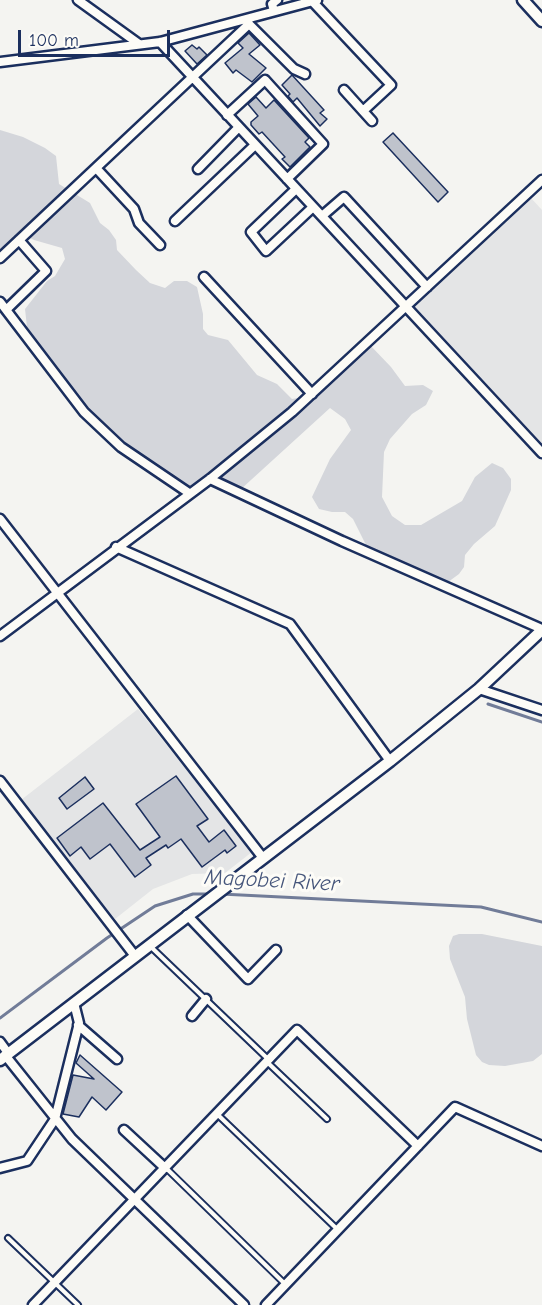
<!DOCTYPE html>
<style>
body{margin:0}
#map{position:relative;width:542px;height:1305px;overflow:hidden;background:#f4f4f1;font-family:"Comic Neue",sans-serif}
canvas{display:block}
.scale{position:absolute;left:18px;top:30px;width:152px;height:27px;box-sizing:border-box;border:3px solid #1b2f5e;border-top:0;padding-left:8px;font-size:18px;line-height:21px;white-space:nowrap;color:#1b2f5e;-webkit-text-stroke:4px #fdfcf7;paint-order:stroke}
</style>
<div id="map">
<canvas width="542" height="1305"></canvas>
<div class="scale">100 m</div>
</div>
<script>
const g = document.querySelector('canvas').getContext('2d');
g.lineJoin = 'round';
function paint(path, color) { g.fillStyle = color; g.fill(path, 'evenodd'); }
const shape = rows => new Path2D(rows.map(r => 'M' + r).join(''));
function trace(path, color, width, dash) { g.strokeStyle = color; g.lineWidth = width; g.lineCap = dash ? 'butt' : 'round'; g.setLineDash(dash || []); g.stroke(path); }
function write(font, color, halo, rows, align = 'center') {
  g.font = font + ' "Comic Neue",sans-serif'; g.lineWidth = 6; g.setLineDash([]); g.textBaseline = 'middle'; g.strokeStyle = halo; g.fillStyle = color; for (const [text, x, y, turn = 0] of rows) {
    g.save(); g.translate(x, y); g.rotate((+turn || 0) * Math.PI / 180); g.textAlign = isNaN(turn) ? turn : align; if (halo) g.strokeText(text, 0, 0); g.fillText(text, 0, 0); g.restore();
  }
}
const built = shape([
 [531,198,542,210,542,447,413,310,414,305],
 [138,709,252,852,225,873,192,874,153,889,115,919,21,800]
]);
const green = shape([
 [0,130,23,137,45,148,56,156,59,184,90,203,100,223,109,230,116,240,117,250,136,270,150,283,165,288,174,281,187,281,197,287,203,314,203,329,208,335,228,340,257,375,277,384,292,399,316,395,369,344,391,367,405,386,423,385,433,391,426,405,412,414,390,439,384,452,382,497,392,516,405,525,421,525,462,501,475,477,492,463,503,468,511,479,511,490,495,526,474,544,465,555,464,567,459,574,444,585,370,553,353,519,345,512,332,512,319,509,312,497,330,459,351,430,345,419,330,408,240,490,209,475,191,488,182,485,125,442,88,409,27,327,25,309,47,281,55,276,65,259,62,248,34,240,22,234,0,255],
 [459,934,482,934,542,946,542,1054,533,1061,505,1066,489,1065,482,1062,476,1055,467,1019,465,997,450,959,449,946,453,936]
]);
const stream = shape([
 [488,704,542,722],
 [221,894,481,907,542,922],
 [0,1018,107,938,155,906,193,894,212,894]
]);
const building = shape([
 [249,33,260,45,249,54,266,68,252,82,236,70,233,73,225,63,243,48,238,43,249,33],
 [192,45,197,49,199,47,207,55,197,64,185,51,192,45],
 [292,75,324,110,320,113,327,119,320,126,297,98,293,102,288,96,290,94,282,85,292,75],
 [256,97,266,108,274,100,309,138,305,142,310,147,290,167,282,159,285,157,262,132,259,134,251,125,251,122,258,116,248,104,256,97],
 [393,133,448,192,438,202,383,142,393,133],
 [176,776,208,819,197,826,209,842,224,830,236,846,227,853,225,850,202,867,181,839,168,848,166,845,146,858,151,865,135,877,110,844,90,859,81,847,70,856,57,838,103,803,140,850,160,837,136,804,176,776],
 [85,777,94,789,67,809,59,798,85,777],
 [80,1055,122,1092,106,1110,92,1097,79,1117,63,1114,73,1075,94,1079,76,1063,80,1055]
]);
const service = shape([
 [150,946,268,1059],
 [267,1062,327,1119],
 [217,1114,337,1229],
 [166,1168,285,1284],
 [8,1238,78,1305]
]);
const minor = shape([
 [78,0,139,44],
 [312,1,391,85,363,111],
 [274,11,272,4,277,0],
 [249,24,294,69,305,74],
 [160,42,542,453],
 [0,62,160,42,317,0],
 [344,90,372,121],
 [227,115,265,80,323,144,287,179],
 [96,168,134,209,139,223,160,245],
 [198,169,239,127],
 [296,189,251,232,266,251,313,207],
 [322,216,344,197,427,287],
 [175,221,255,145],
 [0,258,249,24,248,20],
 [204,277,312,394],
 [0,302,84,412,121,447,189,493],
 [7,309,46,271,19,240],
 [210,479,342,541,542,629],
 [0,519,263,858],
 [116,547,290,624,390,761],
 [0,636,210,479,292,412,542,180],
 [479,689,542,710],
 [0,781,135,956],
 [187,915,248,979,276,950],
 [192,1016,206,999],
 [78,1025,117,1059],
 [0,1042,8,1053],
 [5,1055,72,1139,244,1305],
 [124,1130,165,1168],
 [0,1168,27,1161,55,1119,79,1023,74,1003],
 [33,1305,297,1030,418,1146],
 [266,1305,455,1107,542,1146]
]);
const tertiary = shape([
 [523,0,542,21],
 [0,1060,390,761,479,689,542,630]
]);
const waterNames = [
 ["Magobei River",272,881,3]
];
paint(built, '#e4e5e6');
paint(green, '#d4d6db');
trace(stream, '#717c98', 3);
paint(building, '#bfc3cc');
trace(building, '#1b2f5e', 1.5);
trace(service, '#1b2f5e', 8);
trace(minor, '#1b2f5e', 13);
trace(tertiary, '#1b2f5e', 15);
trace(service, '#fdfcf7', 4);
trace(minor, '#fdfcf7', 8);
trace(tertiary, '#fdfcf7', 10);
write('italic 22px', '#46567b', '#fdfcf7', waterNames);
</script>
